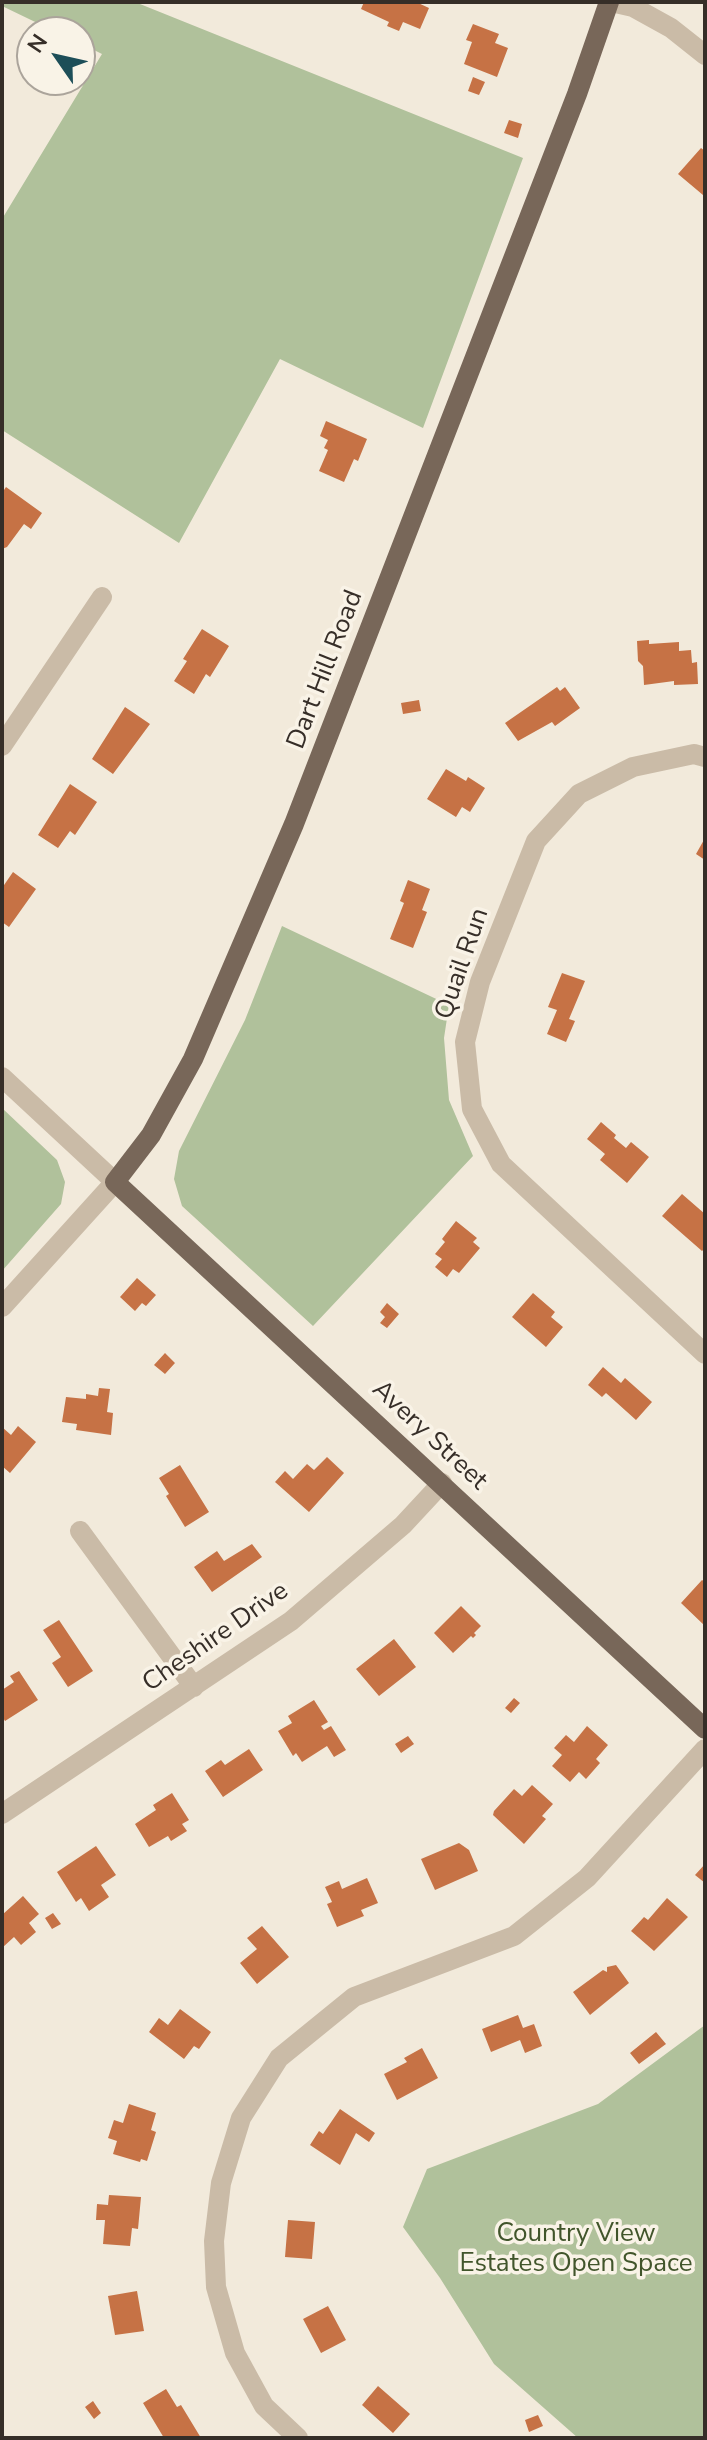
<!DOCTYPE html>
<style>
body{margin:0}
#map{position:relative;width:707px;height:2440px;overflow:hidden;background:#f2eadb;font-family:"Nunito Sans",sans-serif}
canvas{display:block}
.frame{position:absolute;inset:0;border:4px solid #362e28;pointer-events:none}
.north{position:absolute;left:16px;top:16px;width:80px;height:80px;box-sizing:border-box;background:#f9f3e7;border:2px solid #aba49b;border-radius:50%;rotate:304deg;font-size:22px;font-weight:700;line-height:32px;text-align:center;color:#362e28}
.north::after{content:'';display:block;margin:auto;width:28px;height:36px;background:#1d4e58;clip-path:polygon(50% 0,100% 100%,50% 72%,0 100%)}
</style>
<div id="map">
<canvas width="707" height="2440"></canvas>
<div class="frame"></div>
<div class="north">N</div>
</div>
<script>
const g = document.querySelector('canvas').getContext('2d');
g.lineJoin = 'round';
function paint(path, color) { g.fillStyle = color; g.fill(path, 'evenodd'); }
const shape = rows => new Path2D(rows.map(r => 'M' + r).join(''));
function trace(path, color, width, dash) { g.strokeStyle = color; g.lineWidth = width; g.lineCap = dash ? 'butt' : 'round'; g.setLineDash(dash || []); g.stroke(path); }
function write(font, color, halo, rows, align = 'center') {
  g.font = font + ' "Nunito Sans",sans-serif'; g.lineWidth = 7; g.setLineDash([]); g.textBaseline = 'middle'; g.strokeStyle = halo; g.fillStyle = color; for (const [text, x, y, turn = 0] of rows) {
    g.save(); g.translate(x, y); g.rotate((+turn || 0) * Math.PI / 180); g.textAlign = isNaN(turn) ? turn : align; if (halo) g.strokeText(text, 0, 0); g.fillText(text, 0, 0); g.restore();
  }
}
const green = shape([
 [2,2,135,2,523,158,423,428,280,359,179,543,2,430,2,219,102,54,80,43,80,32,56,32,2,6],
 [282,926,449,1005,444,1038,449,1100,473,1156,313,1326,182,1206,174,1179,179,1151,245,1020],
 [2,1108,57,1160,65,1182,61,1204,2,1271],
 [705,2025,705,2438,578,2438,494,2364,440,2278,403,2227,427,2169,598,2104]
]);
const building = shape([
 [364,2,416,2,429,8,420,29,403,22,399,31,387,26,389,22,361,9],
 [473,24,499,34,495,43,508,48,497,77,464,64,472,42,466,40],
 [473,77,485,82,479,95,468,91],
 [509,120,522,124,518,138,504,133],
 [701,148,705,151,703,195,678,174],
 [326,421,367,439,358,461,354,459,344,482,319,471,328,450,324,448,328,440,320,436],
 [6,487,42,513,31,529,24,524,7,547,2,549,2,493],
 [202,629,229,646,210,677,206,674,194,694,174,681,187,661,183,659],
 [649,640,649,644,679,642,679,651,691,650,692,663,697,662,698,684,674,685,674,681,644,685,643,666,638,661,637,641],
 [557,687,560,691,565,687,580,708,555,726,552,722,518,741,505,723],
 [419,700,421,711,403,714,401,703],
 [125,707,150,724,113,774,92,759],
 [446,769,466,781,468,777,485,788,470,812,462,807,456,817,427,799],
 [70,784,97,802,75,835,70,831,58,848,38,835],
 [705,838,705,860,696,854],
 [13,872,36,889,9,927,2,922,2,888],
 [408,880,430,889,422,910,427,912,413,948,390,939,404,903,400,901],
 [562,973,585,981,569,1019,575,1021,566,1042,547,1034,557,1010,548,1007],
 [601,1122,616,1135,614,1138,626,1148,631,1142,649,1157,627,1183,600,1160,605,1154,587,1139],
 [682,1194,705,1214,705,1248,702,1251,662,1216],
 [456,1221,477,1238,473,1242,480,1248,459,1273,453,1269,447,1277,435,1267,442,1259,435,1254,445,1242,442,1239],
 [137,1278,156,1295,146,1306,142,1303,135,1311,120,1297],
 [533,1293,555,1312,551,1317,563,1327,546,1347,512,1317],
 [387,1303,399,1314,387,1328,380,1323,385,1317,380,1312],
 [165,1353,175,1363,165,1374,154,1365],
 [603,1367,621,1383,625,1378,652,1402,636,1420,606,1393,602,1397,588,1385],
 [99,1388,110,1389,107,1412,113,1413,111,1435,76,1430,77,1424,62,1422,66,1397,86,1399,86,1394,98,1396],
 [18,1426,36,1442,10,1473,2,1466,2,1427,11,1435],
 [327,1457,344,1473,309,1512,275,1482,285,1471,293,1479,307,1464,314,1470],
 [180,1465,209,1512,185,1527,166,1496,169,1494,159,1478],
 [252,1544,262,1557,212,1592,194,1567,217,1551,224,1561],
 [702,1580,705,1582,705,1626,681,1603],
 [461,1606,481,1626,474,1633,476,1635,473,1638,471,1636,453,1653,434,1633],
 [59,1620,93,1671,68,1687,52,1663,61,1657,43,1630],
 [394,1639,416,1667,379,1696,356,1669],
 [19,1671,38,1700,5,1721,2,1716,2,1690,14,1682,10,1676],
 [514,1698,520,1703,511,1713,505,1708],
 [314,1700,328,1722,321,1726,324,1730,331,1726,346,1750,334,1757,327,1746,302,1762,296,1753,293,1756,278,1731,292,1723,288,1716],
 [587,1726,608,1745,596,1759,600,1763,586,1779,579,1772,570,1782,552,1766,562,1755,554,1748,566,1735,574,1742],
 [408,1736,414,1744,401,1753,395,1744],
 [249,1749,263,1770,223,1797,205,1771,221,1760,225,1765],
 [532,1785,553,1804,542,1816,546,1819,524,1844,493,1815,494,1811,514,1789,522,1796],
 [172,1793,189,1820,182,1824,187,1831,171,1841,168,1836,149,1847,135,1824,156,1810,153,1805],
 [459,1843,469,1850,478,1871,435,1890,421,1859],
 [96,1846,116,1875,101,1885,109,1897,89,1911,81,1898,76,1902,57,1872],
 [705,1864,705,1883,695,1875],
 [367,1878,378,1903,361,1910,364,1916,337,1927,327,1904,332,1902,325,1887,339,1881,342,1889],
 [23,1896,39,1914,29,1923,36,1932,21,1945,14,1937,2,1948,2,1915],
 [667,1898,688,1917,654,1951,631,1931,644,1917,648,1920],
 [53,1913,61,1924,52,1929,45,1918],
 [262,1926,289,1957,257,1984,240,1963,257,1949,247,1938],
 [616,1965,629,1983,590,2015,573,1992,603,1970,607,1972,607,1967],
 [180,2009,211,2032,199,2049,194,2046,184,2059,149,2032,159,2018,168,2025],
 [518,2015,523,2028,534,2024,542,2046,525,2053,520,2040,491,2052,482,2029],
 [656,2032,666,2044,639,2064,630,2053],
 [422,2048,438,2078,397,2100,384,2074,407,2062,404,2058],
 [129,2104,156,2113,151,2130,156,2132,147,2161,141,2159,140,2162,113,2154,117,2141,108,2138,114,2120,123,2123],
 [340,2109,375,2133,369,2142,356,2133,340,2165,310,2145,319,2131,323,2134],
 [109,2195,141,2197,138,2229,132,2228,130,2246,103,2244,105,2220,96,2220,97,2204,108,2205],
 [288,2220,315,2222,312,2259,285,2257],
 [137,2291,144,2331,115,2335,108,2296],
 [328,2306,346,2340,321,2353,303,2319],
 [378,2386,410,2414,393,2433,362,2405],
 [166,2389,177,2407,181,2405,201,2438,164,2438,143,2403],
 [93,2401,101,2413,94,2419,85,2407],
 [538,2415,543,2426,529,2432,525,2420]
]);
const minor = shape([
 [611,2,633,7,671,28,705,55],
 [2,746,102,597],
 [705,757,694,754,633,767,579,794,536,841,480,982,465,1042,472,1109,501,1164,705,1354],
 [2,1077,115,1182,2,1307],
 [80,1531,194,1687],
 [2,1814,291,1621,403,1525,442,1483],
 [298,2438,264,2406,235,2353,216,2287,214,2241,221,2183,241,2118,279,2058,354,1997,514,1936,587,1878,705,1749]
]);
const major = shape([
 [609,2,577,94,294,824,193,1059,151,1135,115,1182,705,1729]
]);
const streetNames = [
 ["Dart Hill Road",326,670,-69],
 ["Quail Run",463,964,-71],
 ["Avery Street",429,1436,43],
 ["Cheshire Drive",216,1638,-35]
];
const parkNames = [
 ["Country View",576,2235],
 ["Estates Open Space",576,2265]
];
paint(green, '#b0c19b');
paint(building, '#c67245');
trace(minor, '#cabba7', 20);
trace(major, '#786759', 20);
write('26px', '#362e28', '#f9f3e7', streetNames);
write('26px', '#41552b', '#f9f3e7', parkNames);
</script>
